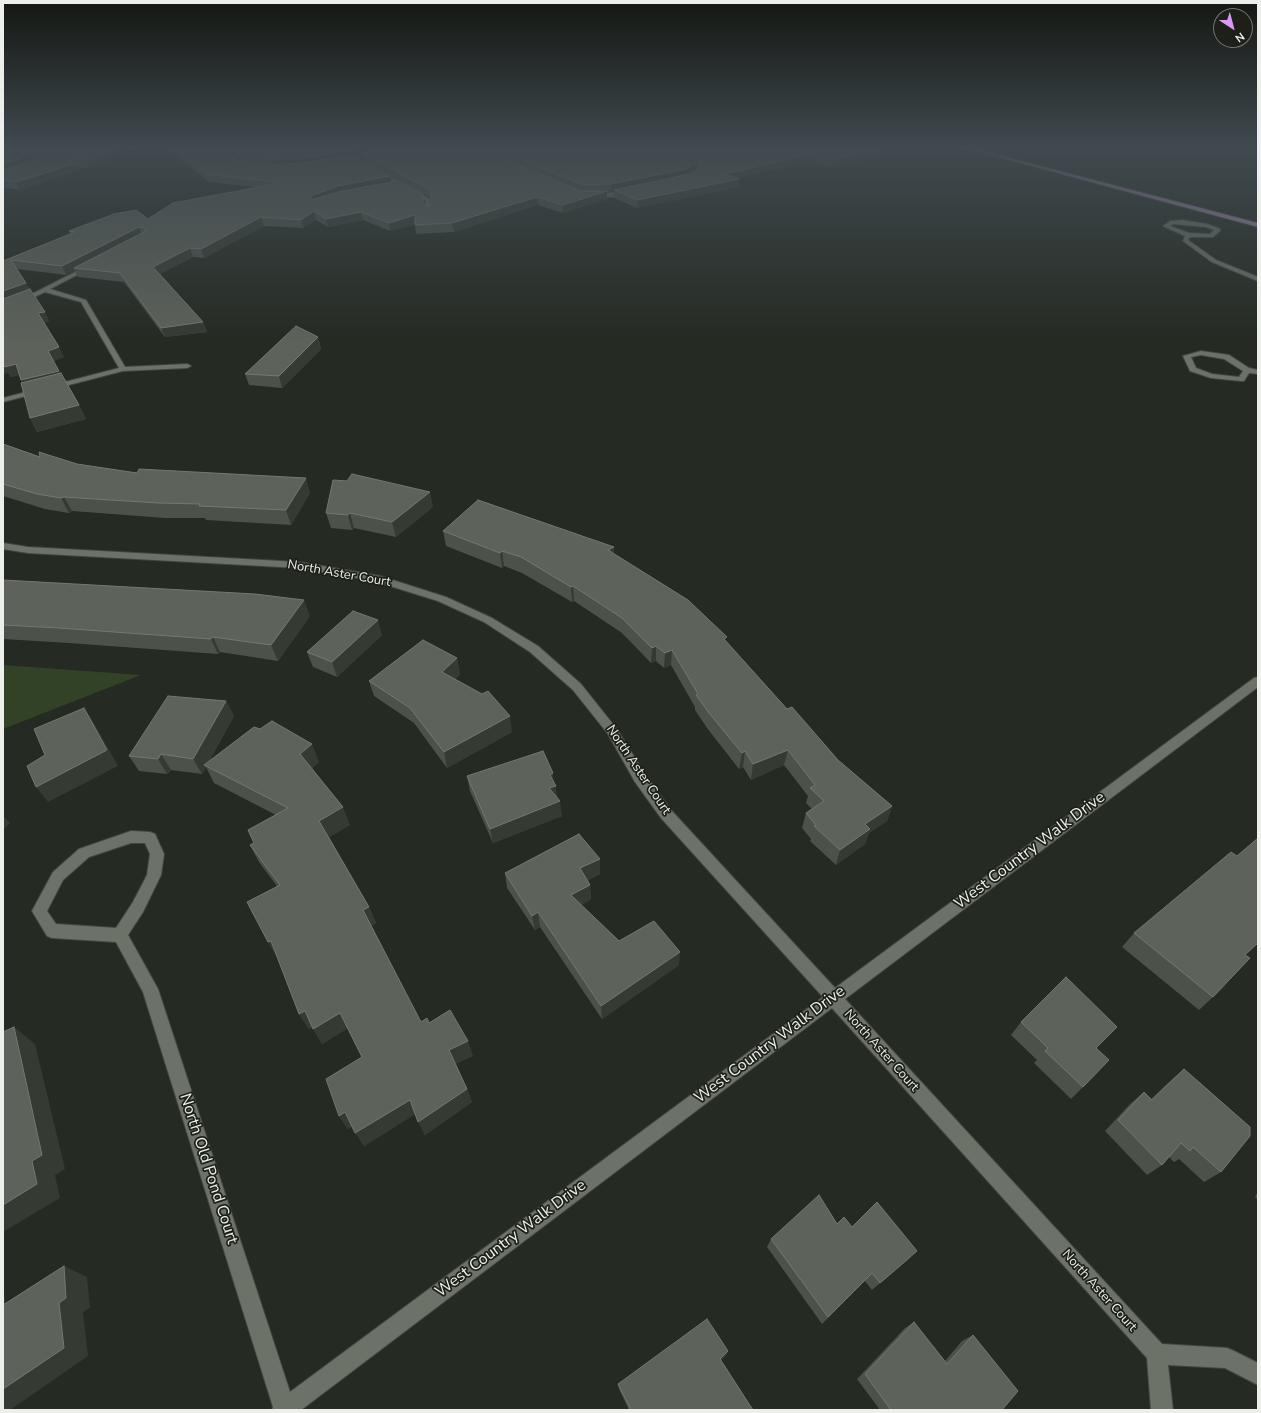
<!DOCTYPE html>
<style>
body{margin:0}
#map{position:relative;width:1261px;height:1413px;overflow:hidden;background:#252a22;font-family:"Nunito Sans",sans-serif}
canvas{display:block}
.frame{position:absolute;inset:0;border:4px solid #ecefea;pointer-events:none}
.north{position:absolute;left:1213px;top:8px;width:40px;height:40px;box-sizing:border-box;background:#1c2019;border:1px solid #6f736d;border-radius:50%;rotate:144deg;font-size:11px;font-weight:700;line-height:16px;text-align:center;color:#ecefea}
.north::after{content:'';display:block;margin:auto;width:14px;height:18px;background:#db99f5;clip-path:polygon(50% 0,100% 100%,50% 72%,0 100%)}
</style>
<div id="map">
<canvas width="1261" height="1413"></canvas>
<div class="frame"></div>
<div class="north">N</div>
</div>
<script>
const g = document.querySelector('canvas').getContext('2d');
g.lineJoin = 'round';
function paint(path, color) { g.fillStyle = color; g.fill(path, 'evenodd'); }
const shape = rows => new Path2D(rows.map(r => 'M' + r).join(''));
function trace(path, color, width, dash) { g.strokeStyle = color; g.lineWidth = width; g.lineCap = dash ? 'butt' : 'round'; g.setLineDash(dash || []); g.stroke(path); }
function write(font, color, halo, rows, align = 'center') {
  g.font = font + ' "Nunito Sans",sans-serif'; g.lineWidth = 3.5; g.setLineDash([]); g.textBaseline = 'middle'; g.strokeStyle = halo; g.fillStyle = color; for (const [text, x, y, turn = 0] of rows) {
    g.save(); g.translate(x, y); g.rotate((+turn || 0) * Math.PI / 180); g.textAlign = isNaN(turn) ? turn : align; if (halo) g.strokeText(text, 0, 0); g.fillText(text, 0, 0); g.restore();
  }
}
const green = shape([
 [3,665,141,675,3,729]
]);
const minor = shape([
 [376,171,380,171,430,199,431,212,426,211,426,201,376,173,376,171],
 [630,190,632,192,611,197,591,198,588,196,630,190],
 [1182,220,1207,224,1220,229,1220,231,1213,237,1190,237,1188,240,1216,260,1258,277,1258,281,1212,262,1183,241,1185,236,1163,226,1170,221,1182,220],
 [1173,224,1206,227,1214,230,1210,234,1189,233,1170,226,1173,224],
 [89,265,94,266,50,289,86,300,125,367,187,364,191,366,187,368,123,371,3,402,3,398,119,368,81,302,45,292,30,299,3,308,3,304,26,297,89,265],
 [1201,351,1229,355,1249,368,1258,370,1258,374,1249,373,1244,381,1241,381,1211,378,1190,371,1183,356,1201,351],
 [1201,355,1224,359,1243,371,1239,377,1212,374,1196,368,1191,357,1201,355],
 [3,543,28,547,299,562,380,576,446,597,492,618,538,646,581,684,616,728,645,774,671,810,835,988,1254,678,1258,677,1258,687,845,999,1162,1344,1227,1348,1234,1351,1258,1363,1258,1385,1225,1368,1168,1365,1173,1410,1151,1410,1147,1358,832,1008,301,1410,272,1410,273,1407,143,992,116,942,52,938,47,936,32,911,53,872,79,849,131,831,150,832,155,834,164,854,161,875,143,912,128,935,158,989,290,1392,823,997,661,818,635,782,608,734,573,690,530,652,484,622,438,601,374,581,299,568,28,553,3,549,3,543],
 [131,843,145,843,150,854,147,875,133,902,116,928,56,924,47,911,63,880,89,857,131,843]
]);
const major = shape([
 [961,147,968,147,1258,223,1258,227,961,147]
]);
const wall = shape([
 [3,147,105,162,88,168,79,167,80,170,20,190,3,187],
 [165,147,220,147,237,160,240,160,222,147,895,147,893,154,831,167,811,161,737,178,739,179,739,187,637,208,614,198,614,191,607,192,607,199,563,213,538,205,454,232,416,234,415,224,390,231,363,220,328,227,316,220,303,228,264,226,204,258,193,257,160,274,203,322,207,332,165,337,124,282,78,277,75,271,66,275,17,269,49,321,44,323,64,357,53,361,79,405,86,419,37,432,30,418,22,383,19,375,11,377,8,373,3,261,71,234,69,231,148,219,255,187,209,182],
 [363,156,363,161,431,198,432,204,429,206,425,204,356,157],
 [691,164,694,166,697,169,692,172],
 [318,337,321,349,282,388,249,385,245,374],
 [3,444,40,457,77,464,137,473,310,493,291,525,206,520,205,518,165,518,72,511,69,513,45,509,3,496],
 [433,507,396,537,354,528,352,530,331,528,326,513],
 [443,531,614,547,614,554,727,642,787,709,838,760,892,806,887,821,869,833,865,844,836,865,810,841,811,839,802,828,806,813,812,809,806,803,808,796,784,765,751,780,743,767,739,769,707,728,695,710,695,707,671,665,664,668,656,661,651,663,622,633,574,601,572,602,522,573,504,566,502,568,446,546],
 [3,580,310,616,278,661,220,652,218,654,69,643,3,639],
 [382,635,337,677,313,667,307,652],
 [457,658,460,674,455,679,512,732,447,768,414,723,374,696,369,681],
 [226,701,234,716,208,763,319,762,312,768,350,825,329,837,369,907,376,923,371,926,421,1022,429,1023,473,1056,455,1064,467,1089,472,1102,425,1135,415,1114,364,1146,352,1126,348,1129,339,1116,362,1057,348,1028,322,1044,312,1027,309,1029,299,1014,278,958,268,942,277,886,259,862,250,845,254,843,276,815,214,783,206,767,202,774,171,770,167,774,139,771,129,756],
 [467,776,554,783,557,797,562,816,493,843,470,791],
 [1237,856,1245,955,1213,997,1199,1010,1122,947,1134,933],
 [600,859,600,874,588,880,590,885,591,899,581,905,619,941,679,965,602,1019,540,927,535,930,507,888,505,873],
 [1021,1022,1096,1049,1083,1087,1071,1099,1034,1063,1037,1060,1011,1035],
 [1184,1069,1221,1172,1204,1182,1179,1159,1174,1162,1169,1157,1162,1165,1147,1175,1105,1131,1130,1104,1144,1092,1151,1099,1169,1082],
 [1258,1191,1258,1200,1255,1197],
 [837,1224,852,1227,909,1259,872,1290,865,1281,822,1324,767,1247,771,1239],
 [914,1322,945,1361,962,1341,973,1335,1002,1410,880,1410,857,1379,905,1328],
 [728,1351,725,1357,721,1360,753,1410,629,1410,619,1389,618,1384]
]);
const shadedWall = shape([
 [40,147,51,147,39,158,3,172,3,164],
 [121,147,139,147,105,162,88,168,85,160],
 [372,147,415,147,362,153,363,156,306,166,272,167,270,160],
 [807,147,837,147,806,153],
 [892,147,895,147,893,154,831,167,832,160],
 [812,154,811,161,724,181,725,174],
 [77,163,80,170,20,190,16,182],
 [692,165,692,173,686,177,614,190,614,191,611,192,611,184],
 [390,176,392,183,310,200,311,196,338,186],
 [739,179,739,187,637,208,637,200],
 [607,191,607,199,563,213,563,205],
 [537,197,538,205,454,232,452,223],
 [314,211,316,220,303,228,301,220],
 [361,212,363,220,328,227,326,219],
 [415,215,416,224,390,231,389,223],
 [261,217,264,226,204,258,201,249],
 [139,227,142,236,74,268,75,271,66,275,62,266],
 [190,248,193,257,156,276,153,267],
 [26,283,30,292,3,302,3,291],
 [45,312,49,321,43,323,38,313],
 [203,322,207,332,165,337,161,328],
 [318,337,321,349,282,388,279,376],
 [59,347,64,357,53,361,48,351],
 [3,362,16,364,22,374,11,377,8,373,3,375],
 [59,371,64,381,26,390,21,380],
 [79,405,86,419,37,432,30,418],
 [306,478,310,493,291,525,286,510],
 [430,492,433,507,396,537,392,522],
 [64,497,72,511,69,513,61,498],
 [350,513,354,528,352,530,348,515],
 [614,547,614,562,608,550],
 [502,551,504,566,502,568,500,553],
 [573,586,574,601,572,602,571,587],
 [304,600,310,616,278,661,271,645],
 [378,620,382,635,337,677,332,662],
 [213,637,220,652,218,654,211,639],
 [656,646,656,661,651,663,652,648],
 [672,650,671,665,664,668,665,653],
 [457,658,460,674,445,687,442,672],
 [226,701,234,716,206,766,204,765,206,767,202,774,193,759],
 [84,708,94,723,118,766,48,802,36,787],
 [510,716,512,732,447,768,444,752],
 [312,744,319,762,308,772,300,754],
 [788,750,784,765,751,780,753,764],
 [745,751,743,767,739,769,742,753],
 [161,754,171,770,167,774,158,759],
 [553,773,554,786,556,786,557,801,549,788,550,775],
 [560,801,562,816,493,843,490,829],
 [892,806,887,821,869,833,865,844,836,865,840,850,865,824],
 [343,807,350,825,327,838,319,821],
 [3,815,10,823,3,830],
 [600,859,600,874,581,883,580,868],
 [590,885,591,899,572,910,571,895],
 [369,907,376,923,370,926,363,910],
 [538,912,540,927,535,930,532,916],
 [271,941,278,958,268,942],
 [680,952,679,965,602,1019,601,1006],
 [305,1011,314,1026,309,1029,299,1014],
 [340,1013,348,1028,322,1044,313,1029],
 [14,1027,35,1044,65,1169,55,1175,60,1198,3,1232,3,1205,32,1161],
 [468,1041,473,1056,454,1065,449,1050],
 [467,1089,472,1102,425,1135,418,1122],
 [410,1100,417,1113,364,1146,355,1133],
 [345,1112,354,1125,348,1129,339,1116],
 [917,1251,909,1259,872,1290,880,1283],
 [64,1266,87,1277,90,1308,83,1312,88,1356,10,1410,3,1410,3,1389,59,1303],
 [3,1288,8,1316,3,1321],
 [728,1351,725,1357,717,1364,720,1359]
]);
const building = shape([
 [3,147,40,147,36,151,26,156,3,164,3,147],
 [48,147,121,147,102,155,85,160,72,159,77,163,16,182,3,180,3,170,31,161,42,155,48,147],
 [172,147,220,147,237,160,270,165,304,163,352,155,390,176,338,186,311,196,310,200,342,191,398,181,423,194,424,204,429,206,432,204,430,190,362,153,401,147,478,147,580,191,607,191,563,205,537,197,452,223,415,225,415,215,389,223,361,212,326,219,314,211,301,220,261,217,201,249,190,248,153,267,203,322,161,328,120,273,74,268,146,231,145,228,139,227,62,266,11,260,26,283,3,291,3,261,75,232,69,231,114,214,136,210,148,219,173,203,280,183,207,174,172,147],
 [230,147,372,147,304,158,270,160,242,155,230,147],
 [492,147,644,147,690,163,692,165,687,169,611,184,582,185,492,147],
 [661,147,772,147,780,150,807,151,825,147,892,147,832,160,812,154,725,174,739,179,637,200,614,190,690,174,700,167,701,165,695,158,661,147],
 [30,289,45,312,38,313,59,347,48,351,59,371,21,380,16,364,5,367,3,362,3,299,30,289],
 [296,326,318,337,279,376,245,374,296,326],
 [61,373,79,405,30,418,21,383,61,373],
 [3,444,40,457,39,452,77,464,137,473,139,469,306,478,286,510,199,506,200,504,158,503,64,497,61,498,37,494,3,484,3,444],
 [352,474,430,492,392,522,350,513,348,515,326,513,333,480,347,481,352,474],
 [478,500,614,547,608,550,688,600,727,637,724,639,787,709,792,707,838,760,892,806,865,824,870,829,840,850,814,826,816,825,806,813,824,801,810,788,815,785,788,750,753,764,745,751,742,753,709,713,696,695,698,694,672,650,665,653,656,646,652,648,622,618,573,586,571,587,521,557,502,551,500,553,443,531,478,500],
 [3,580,255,594,304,600,271,645,213,637,211,639,59,628,3,625,3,580],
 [353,611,378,620,332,662,307,652,353,611],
 [423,640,457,658,442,672,482,694,488,691,510,716,444,752,410,708,369,681,423,640],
 [168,696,226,701,193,759,161,754,158,759,129,756,168,696],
 [84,708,107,750,36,787,27,766,45,755,34,729,84,708],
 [272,721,312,744,300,754,343,807,319,821,369,907,363,910,421,1022,427,1018,429,1023,450,1010,468,1041,449,1050,467,1089,418,1122,410,1100,355,1133,345,1112,339,1116,326,1079,362,1057,340,1013,313,1029,305,1011,299,1014,271,941,268,942,247,902,280,885,250,845,254,843,248,830,288,808,204,765,254,727,260,729,272,721],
 [543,751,553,773,550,775,556,786,549,788,560,801,490,829,467,776,543,751],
 [579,834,600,859,580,868,590,885,571,895,619,941,654,921,680,952,601,1006,538,912,532,916,505,873,579,834],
 [1258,838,1258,943,1245,955,1250,958,1213,997,1134,933,1231,852,1237,856,1258,838],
 [1066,977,1117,1027,1096,1048,1109,1060,1083,1087,1045,1051,1048,1048,1021,1022,1066,977],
 [14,1027,42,1155,32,1161,37,1184,3,1205,3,1032,14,1027],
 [1184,1069,1250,1127,1250,1136,1221,1172,1193,1147,1190,1151,1181,1143,1162,1165,1118,1120,1144,1092,1152,1100,1184,1069],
 [819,1195,837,1224,844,1217,852,1227,877,1202,917,1251,880,1283,872,1273,828,1317,771,1239,819,1195],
 [64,1266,66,1298,59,1303,64,1348,3,1389,3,1305,64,1266],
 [707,1319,728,1351,720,1359,753,1410,631,1410,618,1384,707,1319],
 [914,1322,947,1364,973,1335,1018,1391,1002,1410,891,1410,865,1374,914,1322]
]);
const streetNames = [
 ["North Aster Court",339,574,10],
 ["North Aster Court",638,770,56],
 ["North Aster Court",881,1051,48],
 ["North Aster Court",1099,1291,48]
];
const nearStreetnames = [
 ["West Country Walk Drive",1030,851,-37],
 ["West Country Walk Drive",770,1045,-37],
 ["North Old Pond Court",208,1169,72],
 ["West Country Walk Drive",511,1239,-37]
];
paint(green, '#324226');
trace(minor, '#434741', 2);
trace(major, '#434741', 2);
paint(minor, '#6d7269');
paint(major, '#a889b4');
paint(wall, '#4c5149');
paint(shadedWall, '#353a32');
paint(building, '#5d625a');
trace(building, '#747871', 1);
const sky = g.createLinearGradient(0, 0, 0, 345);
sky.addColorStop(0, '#141713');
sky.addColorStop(0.43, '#404a4f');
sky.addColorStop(1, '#404a4f00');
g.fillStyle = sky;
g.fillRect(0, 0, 1261, 345);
write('13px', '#ecefea', '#1c2019', streetNames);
write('16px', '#ecefea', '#1c2019', nearStreetnames);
</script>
